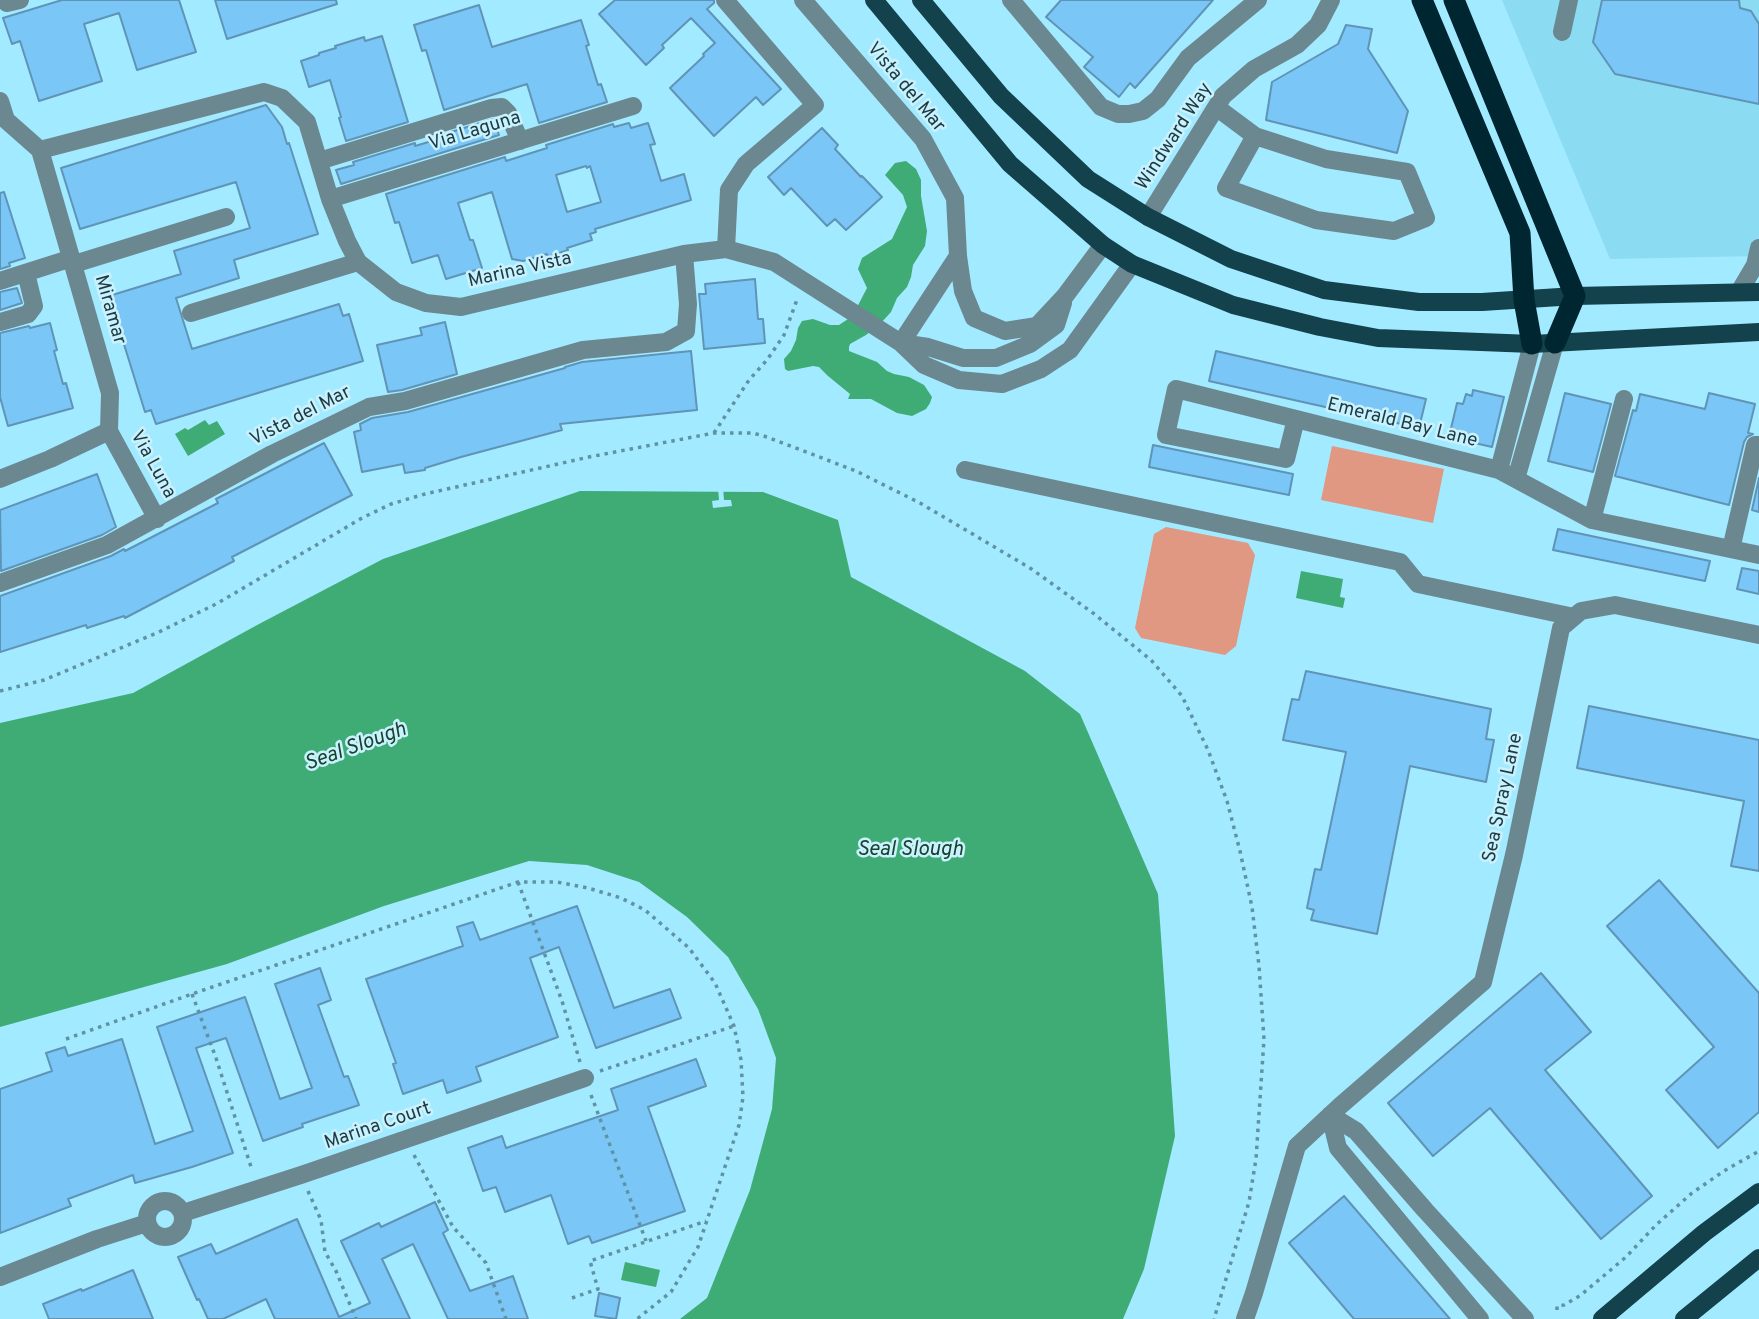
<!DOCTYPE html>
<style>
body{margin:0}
canvas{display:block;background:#a2eaff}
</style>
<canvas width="1759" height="1319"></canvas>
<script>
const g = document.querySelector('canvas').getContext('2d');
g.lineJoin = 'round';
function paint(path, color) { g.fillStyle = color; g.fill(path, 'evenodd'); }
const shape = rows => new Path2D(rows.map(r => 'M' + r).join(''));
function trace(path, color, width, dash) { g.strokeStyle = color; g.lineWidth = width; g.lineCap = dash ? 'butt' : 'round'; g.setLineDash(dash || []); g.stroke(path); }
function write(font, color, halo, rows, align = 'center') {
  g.font = font + ' Overpass,sans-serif'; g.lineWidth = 5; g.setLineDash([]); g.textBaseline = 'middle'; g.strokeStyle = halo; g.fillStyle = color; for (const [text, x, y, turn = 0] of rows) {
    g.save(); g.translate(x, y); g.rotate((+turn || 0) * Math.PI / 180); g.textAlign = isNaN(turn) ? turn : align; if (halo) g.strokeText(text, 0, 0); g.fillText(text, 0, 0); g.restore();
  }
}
const built = shape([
 [1502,0,1759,0,1759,256,1610,259]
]);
const green = shape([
 [1332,446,1444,469,1433,523,1321,500],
 [1166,527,1248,543,1255,555,1236,646,1225,655,1141,638,1135,628,1154,534]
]);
const water = shape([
 [906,161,916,169,921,180,921,196,927,231,925,246,913,265,911,277,907,287,897,298,891,312,881,323,866,335,850,344,849,347,849,351,877,362,887,371,894,374,909,377,924,385,932,397,930,403,926,409,912,416,897,413,871,399,848,399,850,394,828,376,819,367,813,366,788,371,785,369,784,359,791,351,796,340,798,328,802,321,813,319,830,325,839,325,851,317,854,313,867,288,858,269,862,258,892,239,907,207,903,195,885,175,895,163],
 [205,420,209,425,217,421,225,434,188,456,175,434,185,428,188,430],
 [580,491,763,492,838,520,851,577,1025,671,1080,714,1158,894,1175,1136,1144,1269,1123,1319,680,1319,707,1298,750,1190,772,1109,776,1058,758,1009,728,957,687,917,639,882,587,865,529,861,384,906,227,964,0,1027,0,723,133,693,259,624,383,559],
 [1301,571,1343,579,1340,597,1345,598,1343,608,1296,598],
 [625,1262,660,1270,656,1287,621,1280]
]);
const pier = shape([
 [718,488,723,488,724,500,731,500,732,506,713,508,712,501,719,500]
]);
const building = shape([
 [62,0,179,0,196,52,137,70,119,13,84,24,102,81,39,101,20,41,12,44,3,18,62,0],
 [215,0,336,0,337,4,227,39,215,0],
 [615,0,714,0,714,3,707,9,781,89,763,105,756,97,714,136,670,88,704,56,703,54,715,43,691,18,662,45,664,48,646,65,599,14,615,0],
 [1061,0,1213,0,1135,88,1130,83,1119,97,1084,67,1093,57,1046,17,1061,0],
 [1602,0,1739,0,1740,8,1751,11,1759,24,1759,104,1615,74,1593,42,1602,0],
 [479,5,492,47,581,20,589,45,586,46,598,85,601,84,607,102,539,123,527,84,444,110,426,50,422,51,414,25,479,5],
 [1346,25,1372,29,1368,49,1408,111,1397,153,1266,120,1272,82,1338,44,1346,25],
 [382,36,408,122,346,141,339,118,341,117,330,80,309,87,301,61,319,55,319,53,336,48,335,46,364,37,365,41,382,36],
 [266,105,282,127,287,144,289,143,318,234,234,260,239,278,176,298,192,349,339,304,343,316,349,314,363,361,156,424,151,410,145,412,109,296,181,274,174,251,250,228,236,182,80,229,61,168,266,105],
 [493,119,499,135,341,184,336,170,354,165,353,162,415,143,415,146,452,135,451,132,493,119],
 [629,123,631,128,648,123,655,144,650,145,661,181,684,174,691,200,595,229,596,232,590,234,592,240,567,248,568,250,548,257,547,254,523,261,512,259,492,192,458,203,470,240,473,240,482,268,446,279,438,255,412,263,399,222,395,223,386,194,505,157,506,161,547,148,546,145,613,124,614,127,629,123],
 [586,166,587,168,590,166,601,202,567,212,556,175,586,166],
 [822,128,838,145,835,149,861,177,862,176,882,197,846,230,835,219,827,226,791,188,784,195,768,177,822,128],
 [4,192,25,258,9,263,10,266,0,269,0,193,4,192],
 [755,279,758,319,763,319,765,343,704,349,699,294,706,294,705,284,755,279],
 [17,288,22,303,0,310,0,292,17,288],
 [445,322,457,374,402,390,388,392,377,345,422,335,420,328,445,322],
 [50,323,57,350,54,351,63,384,66,383,73,408,8,426,0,397,0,333,29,326,30,328,50,323],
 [691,351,697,410,560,424,562,430,461,457,425,468,425,470,405,473,403,464,362,472,354,432,361,430,360,424,372,418,408,412,565,368,565,367,582,362,691,351],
 [1216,351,1426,399,1419,428,1209,381,1216,351],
 [1473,390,1504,397,1492,447,1449,437,1457,403,1463,404,1466,394,1472,396,1473,390],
 [1565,393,1611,404,1593,472,1548,461,1565,393],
 [1709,393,1755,404,1748,433,1753,434,1747,437,1744,442,1729,505,1615,476,1633,410,1636,411,1640,394,1705,409,1709,393],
 [324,443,352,495,232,557,234,561,125,618,124,616,87,628,86,625,0,652,0,596,111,556,124,549,125,551,218,503,216,499,324,443],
 [1153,445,1293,474,1289,495,1149,467,1153,445],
 [97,474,116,527,102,535,1,571,0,510,97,474],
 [1759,478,1759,512,1752,510,1759,478],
 [1558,529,1710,561,1705,581,1553,550,1558,529],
 [1742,568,1759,571,1759,594,1737,589,1742,568],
 [1306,671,1491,709,1486,739,1494,740,1486,782,1410,766,1377,934,1311,920,1314,910,1307,908,1315,869,1321,870,1346,752,1283,740,1292,699,1299,700,1306,671],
 [1589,706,1759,740,1759,871,1731,866,1744,801,1577,768,1589,706],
 [1659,880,1759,993,1759,1112,1718,1148,1666,1090,1714,1047,1607,926,1659,880],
 [577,906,614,1008,670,989,681,1018,596,1048,559,947,530,958,558,1037,476,1067,481,1081,447,1093,443,1080,403,1094,393,1064,396,1063,366,979,463,946,457,927,473,922,480,940,577,906],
 [320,968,331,1000,318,1005,344,1077,348,1076,359,1105,302,1124,303,1127,263,1141,226,1038,196,1048,233,1153,192,1167,135,1183,133,1175,68,1199,71,1206,0,1233,0,1089,52,1071,46,1053,65,1047,68,1056,122,1039,155,1144,193,1131,157,1027,245,997,280,1099,312,1088,275,984,320,968],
 [1541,973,1591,1032,1545,1070,1652,1196,1601,1239,1490,1108,1433,1156,1388,1103,1541,973],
 [696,1059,706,1086,648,1107,685,1211,592,1243,589,1236,568,1244,551,1195,505,1212,496,1187,483,1191,468,1148,502,1136,506,1148,618,1110,611,1089,696,1059],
 [1344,1196,1450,1319,1354,1319,1289,1243,1344,1196],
 [435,1202,448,1230,443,1233,470,1291,513,1276,528,1319,448,1319,413,1244,382,1259,410,1319,275,1319,266,1299,223,1319,208,1319,199,1299,197,1300,178,1257,211,1244,216,1254,297,1219,339,1317,370,1303,341,1241,379,1223,381,1227,435,1202],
 [133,1270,153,1319,49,1319,43,1304,81,1289,82,1291,133,1270],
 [599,1293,620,1298,616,1319,595,1316,599,1293]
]);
const path = shape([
 [714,433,749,380,767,360,784,335,798,297],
 [0,691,44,680,159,632,218,603,362,518,391,504,425,494,589,457,714,433,753,433,767,437,856,471,920,503,1030,568,1093,613,1151,660,1182,696,1208,750,1227,801,1240,851,1252,907,1259,966,1264,1039,1256,1159,1249,1202,1214,1319],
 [518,882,562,1001,580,1062],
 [192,994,216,1058,252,1170],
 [66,1039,192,994,518,882,557,882,588,888,621,898,645,910,689,948,715,983,734,1026,741,1060,743,1097,739,1125,698,1247,671,1292,637,1319],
 [600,1071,734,1026],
 [591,1095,646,1241],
 [414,1155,453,1227,486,1263,506,1319],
 [308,1191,321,1220,325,1252,336,1271,356,1319],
 [572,1298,598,1289,590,1261,706,1221],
 [1557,1310,1557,1306,1564,1305,1581,1295,1626,1257,1656,1225,1692,1193,1724,1171,1759,1151]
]);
const minor = shape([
 [725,0,815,105,746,164,729,190,726,249],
 [803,0,923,139,955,198,958,256,963,291,974,318,1005,331,1037,326,1065,296,1103,245],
 [1011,0,1101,107,1118,114,1129,114,1143,111,1158,99,1188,58,1258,0],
 [7,3,20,0],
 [1562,32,1569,0],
 [0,101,6,120,40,150,110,393,109,431,50,459,0,479],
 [1216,107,1255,136,1326,159,1407,172,1426,218,1394,231,1316,220,1226,188,1255,136],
 [40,150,264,92,282,98,307,122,330,199,347,241,358,262,396,292,426,303,461,307,684,254,726,249,774,262,901,343,924,365,959,380,1002,384,1041,369,1070,350,1132,264],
 [319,161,491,108,502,107,508,113,520,141],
 [330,199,633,106],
 [1148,217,1223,96,1254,69,1297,45,1318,25,1331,0],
 [74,264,226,217],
 [0,281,72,258],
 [1739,292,1755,265,1759,248],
 [191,313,358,262],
 [0,322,28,314,34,306,26,273],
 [901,343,928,347,963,358,996,358,1030,344,1056,325,1063,303],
 [901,343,958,256],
 [1296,419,1286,459,1166,435,1176,389,1296,419,1499,470,1592,520,1759,555],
 [109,431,157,519],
 [965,470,1400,562,1418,584,1574,617],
 [1499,470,1532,344],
 [1516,479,1555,343],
 [1592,520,1624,399],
 [1731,549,1755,445,1759,445],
 [0,583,107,545,272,454,369,407,405,401,583,350,666,342,686,331,688,304,684,254],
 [1330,1115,1356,1131,1425,1210,1525,1319],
 [1330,1115,1338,1148,1480,1319],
 '147 1219a18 18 0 1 1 36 0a18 18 0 1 1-36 0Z',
 [183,1213,301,1175,585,1078],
 [0,1277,97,1239,147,1223],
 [1245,1319,1254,1293,1297,1146,1340,1106,1483,982,1514,855,1561,628,1581,611,1615,605,1759,635]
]);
const major = shape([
 [874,0,1010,164,1103,245,1132,264,1233,305,1320,327,1378,338,1532,344,1759,332],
 [921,0,1001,96,1088,179,1148,217,1231,259,1324,290,1419,302,1482,302,1575,296,1759,292],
 [1602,1319,1704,1233,1759,1192],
 [1684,1319,1759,1258]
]);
const highway = shape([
 [1422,0,1520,233,1524,300,1532,344],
 [1454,0,1575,296,1555,343]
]);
const streetNames = [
 ["Vista del Mar",905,88,50],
 ["Via Laguna",475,132,-17],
 ["Windward Way",1175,137,-57],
 ["Marina Vista",520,271,-13],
 ["Miramar",109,310,74],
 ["Vista del Mar",301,417,-27],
 ["Emerald Bay Lane",1402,424,14],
 ["Via Luna",152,465,61],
 ["Sea Spray Lane",1504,798,-78],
 ["Marina Court",378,1127,-19]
];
const waterNames = [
 ["Seal Slough",356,748,-20],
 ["Seal Slough",910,851]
];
paint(built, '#8bdbf3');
paint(green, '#e09882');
paint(water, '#3fac76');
paint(pier, '#a2eaff');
paint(building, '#7ac6f7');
trace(building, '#5f94b7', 2);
trace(path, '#6093a2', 3.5, [3.5, 5]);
trace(minor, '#6b8790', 18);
trace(major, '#13414c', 18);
trace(highway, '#002731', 21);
write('19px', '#1c3a42', '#c9f2fe', streetNames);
write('italic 21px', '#17432d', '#c9f2fe', waterNames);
</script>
